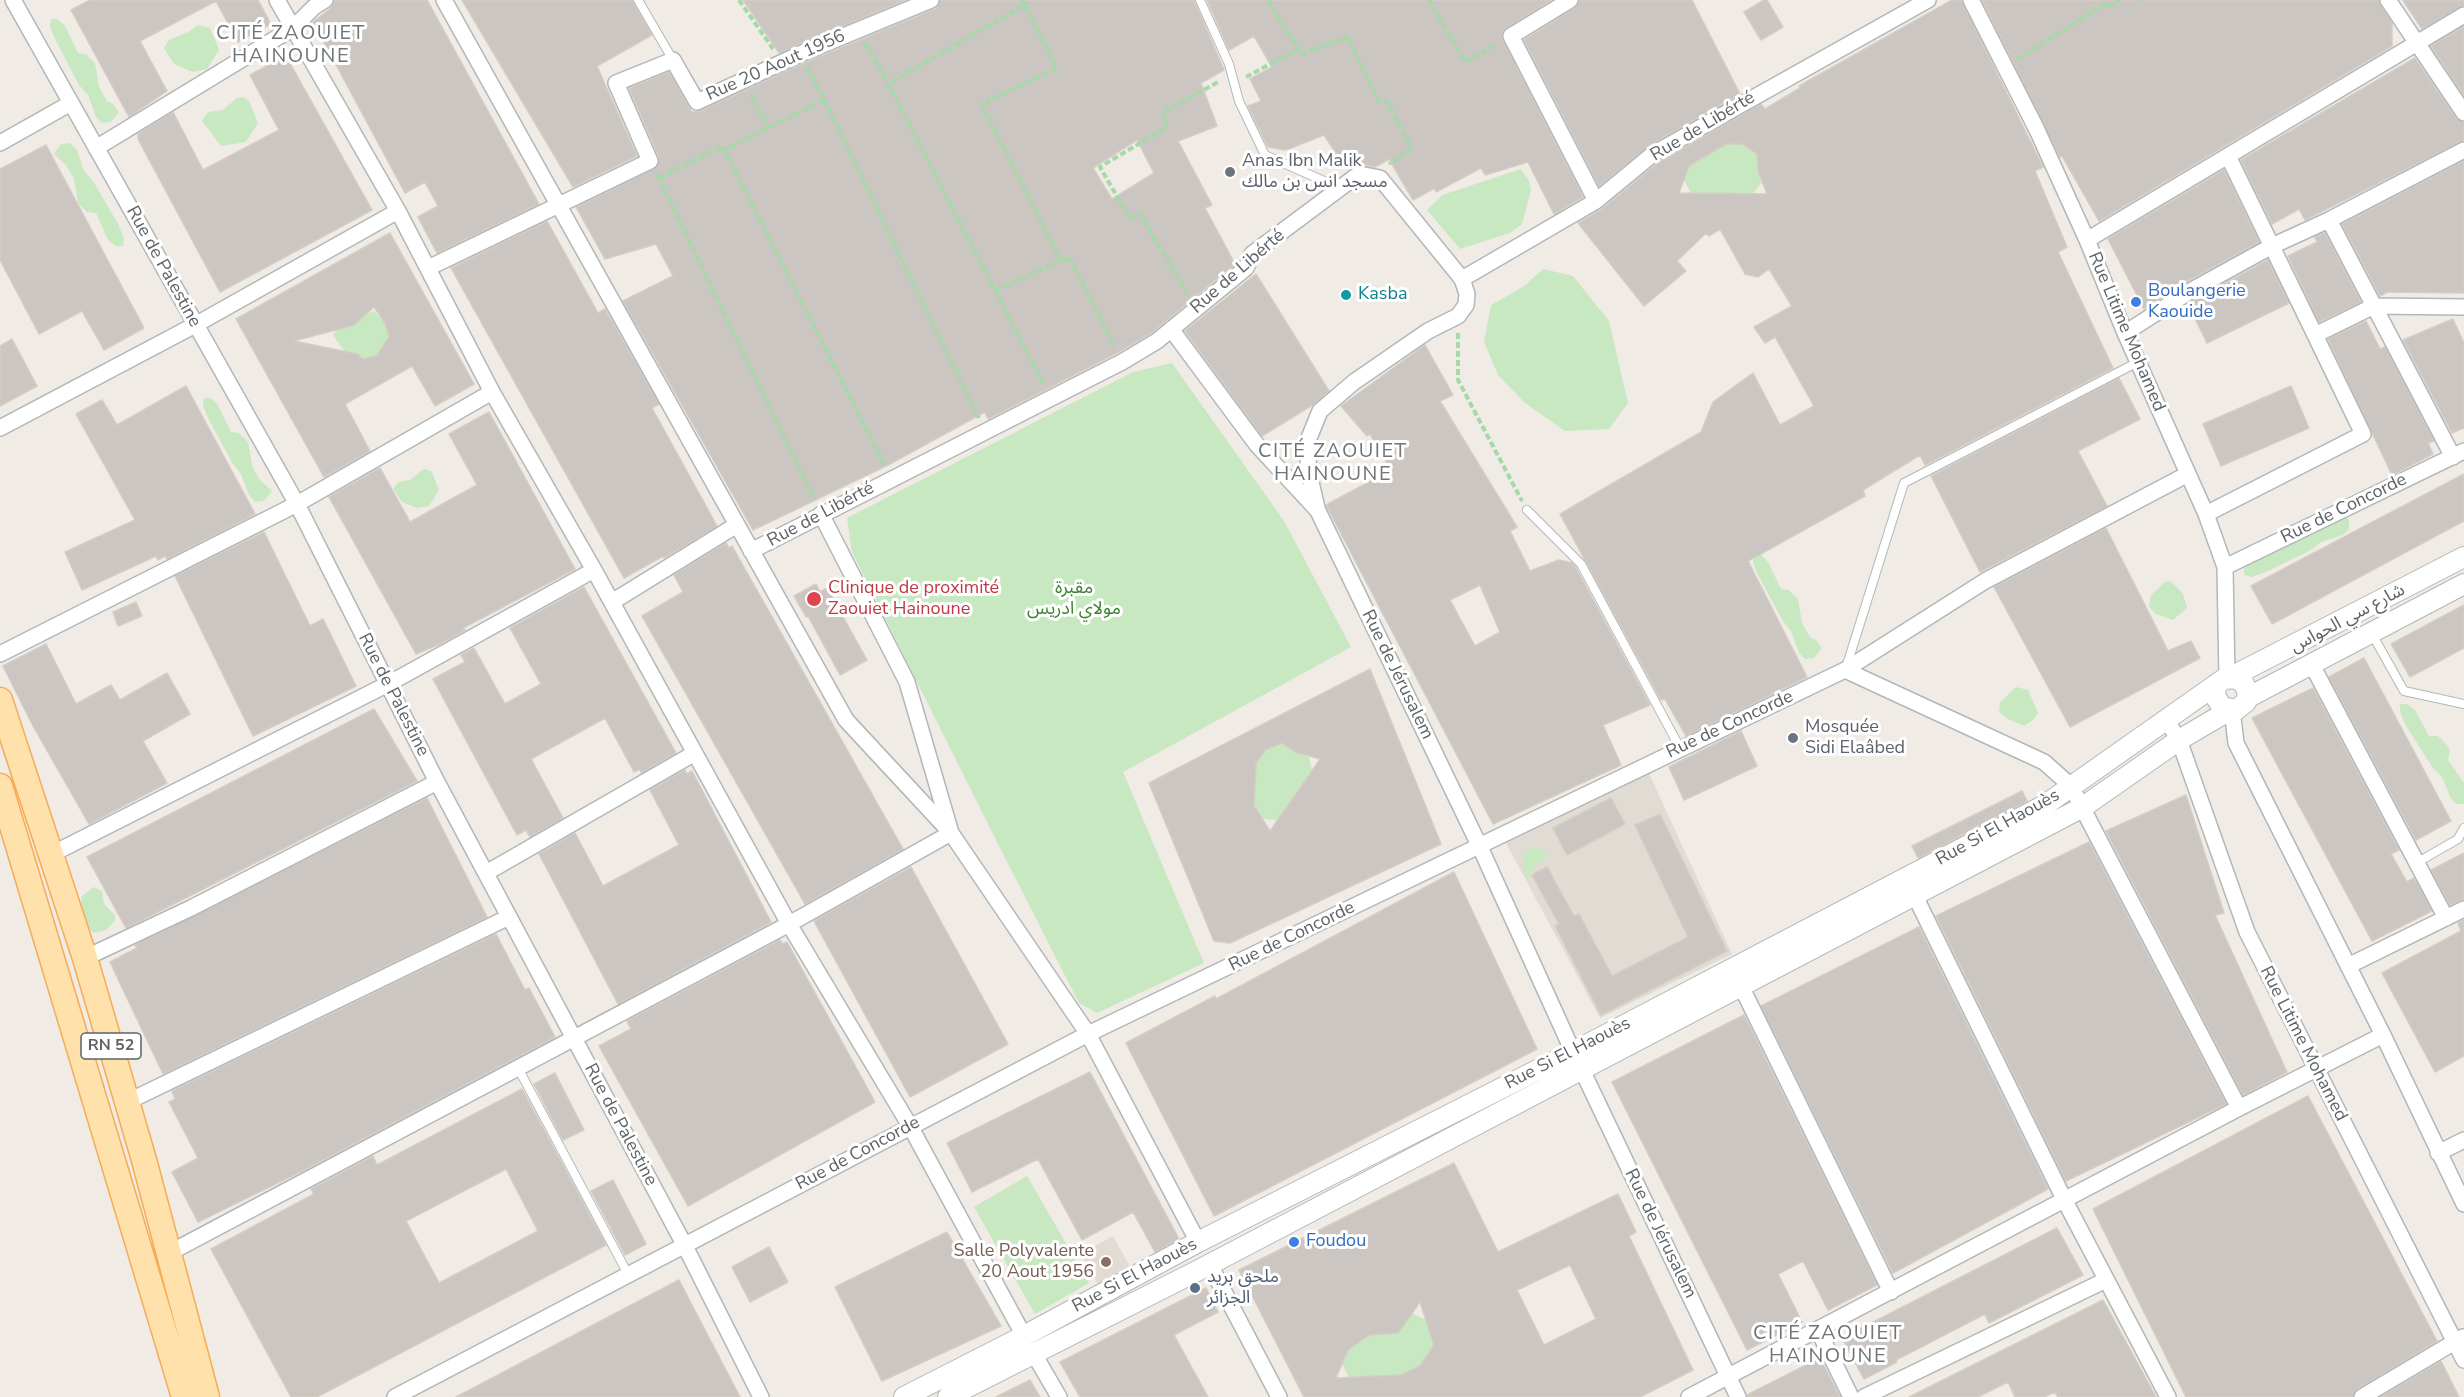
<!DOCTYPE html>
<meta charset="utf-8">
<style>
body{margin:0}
canvas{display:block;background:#f0ebe5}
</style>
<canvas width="2464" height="1397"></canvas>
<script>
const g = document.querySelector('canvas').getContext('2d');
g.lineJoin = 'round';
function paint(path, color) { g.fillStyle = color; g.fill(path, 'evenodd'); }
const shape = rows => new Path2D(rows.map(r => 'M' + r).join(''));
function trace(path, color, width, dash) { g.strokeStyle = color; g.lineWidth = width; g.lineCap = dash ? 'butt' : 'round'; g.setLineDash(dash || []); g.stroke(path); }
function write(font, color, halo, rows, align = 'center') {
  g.font = font + ' "Nunito Sans","Noto Sans Arabic",sans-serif'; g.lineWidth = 6; g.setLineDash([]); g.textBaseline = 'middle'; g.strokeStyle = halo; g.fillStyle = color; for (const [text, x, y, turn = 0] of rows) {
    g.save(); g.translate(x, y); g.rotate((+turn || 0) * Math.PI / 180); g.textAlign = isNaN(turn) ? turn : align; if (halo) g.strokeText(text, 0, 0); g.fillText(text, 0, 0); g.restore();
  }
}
const education = shape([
 [1648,771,1732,954,1600,1018,1506,843],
 [1611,798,1625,824,1567,854,1553,828],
 [1659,814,1707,912,1682,924,1635,826],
 [1547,867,1563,896,1548,904,1532,875],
 [1579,914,1608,969,1556,926],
 [1713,924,1726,951,1601,1015,1588,988],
 [1113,1236,1132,1270,1100,1288,1081,1254]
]);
const green = shape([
 [51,19,57,19,65,26,78,53,86,54,95,63,99,87,107,101,113,104,119,112,111,122,102,123,96,117,88,95,79,85,56,41,50,27],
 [198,25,210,28,219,50,207,69,193,72,174,64,164,48,169,40,190,31],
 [243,97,249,101,258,123,246,142,221,146,202,121,208,112,223,110,237,98],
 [70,143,77,150,84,171,93,181,118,224,124,238,123,246,116,246,108,240,96,213,87,212,78,203,74,179,66,165,54,154,61,144],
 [1726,144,1742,144,1757,154,1762,182,1753,193,1691,193,1684,180,1689,166],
 [1521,169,1529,181,1531,190,1522,224,1510,233,1460,249,1427,210,1442,195],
 [1543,269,1573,276,1609,321,1628,403,1609,429,1565,431,1525,403,1498,375,1484,342,1491,305,1523,287],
 [374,311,385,323,389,337,377,356,363,359,357,354,344,351,333,335,339,326],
 [1172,363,1284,521,1351,647,1123,772,1204,963,1097,1013,1079,1003,998,844,852,552,847,518,1133,372],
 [204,398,211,398,218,405,231,432,239,433,248,442,252,466,260,480,272,491,264,501,255,502,249,495,241,474,233,464,209,420,203,406],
 [426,469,432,472,439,490,429,506,417,508,402,502,393,489,398,482,410,480,422,470],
 [2340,512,2349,520,2349,529,2343,535,2321,542,2311,550,2266,572,2252,577,2244,575,2244,569,2251,561,2279,550,2280,541],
 [1754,555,1761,555,1768,562,1781,589,1789,590,1798,599,1802,623,1810,637,1816,640,1822,648,1814,658,1805,659,1799,653,1791,631,1783,621,1759,577,1753,563],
 [2171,581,2183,594,2187,608,2173,620,2156,614,2149,607,2151,595,2165,582],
 [2016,687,2028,690,2038,713,2033,720,2024,726,2008,719,1999,712,2000,703],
 [2400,704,2407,704,2415,710,2429,736,2438,736,2447,745,2450,750,2448,760,2464,783,2464,804,2457,804,2451,799,2442,777,2433,768,2406,726,2400,712],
 [1282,743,1308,755,1312,769,1277,820,1262,819,1254,806,1256,763,1265,750],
 [1534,846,1545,851,1547,856,1526,877,1523,872,1524,854],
 [94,887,102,891,104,904,115,915,115,920,106,930,95,933,79,924,82,896],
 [1027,1176,1089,1283,1035,1314,974,1207],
 [1412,1313,1426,1320,1434,1345,1420,1366,1401,1375,1349,1377,1342,1364,1348,1350,1369,1335,1398,1333]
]);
const building = shape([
 [90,0,258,0,271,24,238,42,216,1,140,41,167,91,129,117,71,10,90,0],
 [335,0,427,0,539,204,437,253,418,217,438,206,425,182,405,193,313,22,331,8,335,0],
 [462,0,632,0,652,35,597,66,637,156,573,187,462,0],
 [743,0,905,0,779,53,743,0],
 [941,0,1194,0,1224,70,1201,83,1217,126,1178,141,1212,205,1205,208,1235,264,1151,333,1117,353,988,419,985,412,888,465,753,530,623,301,673,276,656,244,605,259,576,207,658,166,659,157,629,88,669,72,692,112,701,111,804,63,935,9,941,0],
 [1137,140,1154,173,1112,199,1093,168,1137,140],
 [1207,0,1551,0,1506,28,1501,36,1583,197,1554,214,1528,162,1485,175,1481,168,1436,192,1435,188,1413,200,1389,159,1375,167,1360,164,1345,167,1324,135,1286,150,1268,147,1248,106,1261,101,1250,79,1272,67,1254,36,1229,50,1207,0],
 [1580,0,1692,0,1740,94,1648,146,1599,186,1524,40,1575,8,1580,0],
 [1764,0,1767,0,1783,27,1761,40,1744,12,1764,0],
 [1952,0,1961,0,2043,167,2035,171,2067,247,2058,252,2113,368,1925,465,1920,455,1863,490,1865,496,1748,561,1807,677,1686,736,1665,699,1661,700,1560,514,1701,432,1713,402,1753,373,1780,425,1814,406,1775,337,1765,343,1754,327,1792,306,1769,269,1758,277,1745,274,1720,229,1709,236,1706,233,1677,261,1686,271,1644,306,1578,223,1602,209,1659,162,1761,104,1765,109,1800,88,1799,86,1952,0],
 [1726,144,1742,144,1757,154,1758,170,1767,194,1679,193,1689,166,1726,144],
 [1982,0,2378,0,2392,23,2392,46,2099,221,2062,156,2060,157,1982,0],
 [2403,0,2464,0,2464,5,2422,29,2403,0],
 [2464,26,2464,96,2431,46,2464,26],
 [286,56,372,210,220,292,138,139,138,134,173,112,203,170,279,130,250,75,286,56],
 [2415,58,2456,118,2464,123,2464,140,2305,220,2299,209,2272,224,2241,160,2415,58],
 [46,145,144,328,104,350,82,311,39,334,0,260,0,169,46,145],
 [2464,161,2464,293,2387,292,2380,296,2342,224,2464,161],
 [2224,170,2259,242,2187,281,2144,309,2108,239,2224,170],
 [547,221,598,313,605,309,659,404,652,408,717,526,664,558,663,556,624,578,451,268,547,221],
 [390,233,474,384,435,406,412,366,345,404,370,451,324,477,236,319,390,233],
 [374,307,385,323,389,337,377,356,363,359,357,354,294,341,354,325,374,307],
 [2325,233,2361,302,2319,322,2288,256,2317,242,2315,237,2325,233],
 [2268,260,2289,303,2207,343,2188,304,2268,260],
 [1256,274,1329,391,1314,404,1262,436,1185,331,1256,274],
 [2453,319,2464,343,2464,428,2452,433,2403,340,2453,319],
 [2366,321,2380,349,2385,347,2434,441,2428,443,2433,454,2392,475,2328,339,2366,321],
 [12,339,37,386,0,406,0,346,12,339],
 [1425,345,1453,395,1440,401,1517,527,1510,531,1530,571,1559,560,1572,563,1576,568,1650,705,1603,725,1621,765,1493,824,1326,505,1391,470,1370,434,1367,436,1341,406,1425,345],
 [1480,585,1500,632,1475,646,1450,600,1480,585],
 [2119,378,2140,419,2078,451,2107,506,1980,572,1931,476,2119,378],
 [186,386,255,514,167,559,165,556,158,560,156,556,82,590,65,552,135,520,76,414,102,400,117,425,186,386],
 [2291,386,2309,428,2221,466,2203,424,2291,386],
 [489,412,575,569,463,628,465,630,440,644,416,654,329,497,380,468,410,522,477,485,449,434,489,412],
 [2464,474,2464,521,2272,624,2251,586,2464,474],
 [2106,528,2168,651,2191,641,2200,658,2070,727,1994,587,2106,528],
 [264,532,310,626,323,619,356,686,253,736,175,576,264,532],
 [726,543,729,548,732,546,903,849,805,904,642,616,683,592,674,575,726,543],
 [816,584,820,592,827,588,867,660,840,675,808,616,806,617,794,596,816,584],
 [584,587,676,753,641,773,640,769,634,772,605,718,531,759,563,818,530,837,526,830,517,835,433,679,465,662,461,655,474,648,505,704,541,684,510,628,584,587],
 [136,602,142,616,118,626,113,612,136,602],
 [2464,605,2464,648,2410,677,2391,644,2464,605],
 [46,644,76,704,111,685,120,700,167,673,190,714,143,741,167,783,89,824,33,726,3,666,46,644],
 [2364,658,2451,821,2416,840,2329,677,2364,658],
 [1370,669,1441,844,1230,943,1214,941,1149,783,1370,669],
 [1282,743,1296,752,1320,759,1270,831,1254,806,1256,763,1265,750,1282,743],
 [2313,688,2399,850,2391,854,2407,882,2414,878,2432,911,2372,941,2252,718,2313,688],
 [374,709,417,781,126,928,87,857,374,709],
 [1741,731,1757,766,1684,800,1669,767,1741,731],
 [685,770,687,774,692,771,771,922,618,1004,539,854,575,833,603,886,679,845,650,790,685,770],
 [2022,791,2027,801,1918,858,1912,846,2022,791],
 [2186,795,2224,913,2215,915,2287,1072,2243,1095,2106,831,2186,795],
 [427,798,487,917,163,1074,110,962,137,948,135,945,427,798],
 [1611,798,1625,824,1567,855,1553,828,1611,798],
 [1660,814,1727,951,1601,1015,1555,926,1559,924,1532,875,1547,867,1574,916,1579,914,1612,976,1688,937,1635,825,1660,814],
 [2089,842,2226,1104,2066,1181,1936,916,2089,842],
 [2464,853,2464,899,2450,905,2431,870,2464,853],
 [911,867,1008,1044,910,1097,814,921,911,867],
 [1454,872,1537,1049,1214,1216,1126,1043,1215,996,1216,999,1454,872],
 [2464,920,2464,1056,2435,1072,2382,973,2461,931,2458,923,2464,920],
 [1919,927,2048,1189,1893,1273,1761,1006,1919,927],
 [496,934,525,990,529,988,555,1037,302,1171,198,1222,172,1172,198,1158,169,1102,175,1099,172,1091,496,934],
 [780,940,783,944,787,942,875,1102,688,1206,599,1046,631,1029,627,1021,780,940],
 [1744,1015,1877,1285,1828,1310,1803,1261,1778,1274,1802,1322,1747,1350,1612,1082,1744,1015],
 [1090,1072,1179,1239,1155,1252,1133,1212,1082,1240,1038,1159,972,1192,947,1143,1090,1072],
 [555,1073,584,1130,563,1140,534,1084,555,1073],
 [522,1089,606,1245,317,1397,291,1397,211,1249,314,1194,311,1189,373,1156,377,1165,522,1089],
 [506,1169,538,1231,439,1283,406,1221,506,1169],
 [2308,1096,2437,1341,2357,1389,2352,1397,2186,1397,2093,1209,2308,1096],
 [1454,1163,1498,1252,1618,1194,1636,1232,1629,1236,1693,1370,1640,1397,1304,1397,1239,1270,1454,1163],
 [1570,1265,1596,1319,1544,1345,1517,1290,1570,1265],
 [1420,1302,1434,1345,1420,1366,1401,1375,1336,1378,1348,1350,1369,1335,1398,1333,1420,1302],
 [613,1180,646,1244,625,1255,591,1191,613,1180],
 [2057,1228,2083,1275,1989,1323,1985,1314,1896,1360,1897,1362,1864,1379,1842,1338,2057,1228],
 [947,1232,1001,1326,882,1381,835,1287,947,1232],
 [769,1247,788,1282,750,1302,732,1267,769,1247],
 [679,1280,740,1397,456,1397,679,1280],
 [1206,1288,1218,1312,1174,1335,1208,1397,1080,1397,1060,1362,1206,1288],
 [2103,1300,2156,1397,2058,1397,2055,1392,2044,1397,2015,1397,2008,1382,1978,1397,1909,1397,2103,1300],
 [1820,1358,1840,1397,1748,1397,1747,1395,1820,1358],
 [2441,1361,2459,1397,2381,1397,2441,1361],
 [1030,1380,1040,1397,996,1397,1030,1380]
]);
const path = shape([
 [739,0,773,49],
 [1022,0,1025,5,888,84,1043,384],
 [1268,0,1298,49],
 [1429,0,1465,62,1497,44],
 [2137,0,2141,0],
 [1025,5,1057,68,982,104,1060,259],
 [865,43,888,84],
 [2017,59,2107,3,2110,6,2120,0],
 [807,68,824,100,724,150,885,466],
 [1246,77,1298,49,1303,53,1348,37,1379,101,1387,102,1411,148,1389,164],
 [751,94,768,128],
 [824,100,979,418],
 [657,174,814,499],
 [659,178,722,146,724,150],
 [996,290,1069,257,1115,348],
 [1188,295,1140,214,1130,219,1100,167,1167,127,1163,112,1220,81],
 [1458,333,1458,380,1522,501]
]);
const service = shape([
 [638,0,673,60],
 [1200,0,1229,64,1239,101,1265,155,1340,188],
 [1527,510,1581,564,1680,748],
 [2372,634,2404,691,2464,704],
 [1846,668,1904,483,2138,362],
 [2418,862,2458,839,2464,828],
 [518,1068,629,1276]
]);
const minor = shape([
 [13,0,297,504,437,782,685,1246,761,1397],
 [277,0,398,211,492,392,594,570,789,924,910,1126,1024,1336],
 [444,0,846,720,951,833,1088,1034,1198,1242],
 [1570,0,1511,36,1596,201],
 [1971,0,2037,130,2087,240,2125,333,2206,514,2225,567,2227,678],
 [2388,0,2464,113],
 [0,143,71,103],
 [96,148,293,28,314,7,325,0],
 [2228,156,2315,335,2374,306,2453,457],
 [2329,220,2374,306,2464,307],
 [2087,240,2464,15],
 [428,268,650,161,616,83,673,60,697,102,800,54,931,0],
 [1171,329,1257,445,1318,511,1480,847,1573,1052],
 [2125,333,2192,290,2272,246,2329,220,2464,150],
 [0,428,195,325,398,211],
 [1317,508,1308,469,1309,438,1320,411,1354,382,1428,331,1458,316,1466,305,1467,294,1462,279],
 [2206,514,2363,434,2315,335],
 [751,551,1122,362,1157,341,1246,268,1252,254,1359,174,1380,178,1462,279,1596,201,1653,154,1928,0],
 [2225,567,2464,451],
 [612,602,735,526],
 [0,654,297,504,492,392],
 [2312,665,2446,918],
 [1845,670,2044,762,2071,786,2239,1108],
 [2232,710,2236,743,2383,1035,2464,1204],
 [2165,718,2179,740,2247,932,2464,1360],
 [52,854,388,684,594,570],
 [486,873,695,753],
 [1915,896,2065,1201,2168,1397],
 [85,958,191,908,437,782],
 [2348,966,2464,909],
 [1741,986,1891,1292],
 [1582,1070,1738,1397],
 [127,1102,509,917],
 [2438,1153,2464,1140],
 [169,1253,789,924,951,833,907,682,821,514],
 [1210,1265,1279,1397],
 [1818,1330,1851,1397],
 [1034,1354,1059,1397],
 [395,1397,1088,1034,1845,670,1985,581,2188,474],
 [1689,1397,2239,1108,2383,1035],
 [1864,1397,2106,1280],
 [2362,1397,2463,1337]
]);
const tertiary = shape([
 [2231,677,2464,557],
 [2247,698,2464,584],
 [904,1397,1024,1336,1198,1242,1573,1052,2045,805,2224,679,2236,678,2244,684,2248,693,2246,702,2236,710,2222,707,2215,696,2216,685],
 [948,1397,1199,1270,2083,807,2179,740,2230,710]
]);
const primary = shape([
 [0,700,85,958,144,1160,207,1397],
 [0,786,184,1397]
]);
const markers = [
 [1230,172,6,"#6b7280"],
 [1346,295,6,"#0f9aa8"],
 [2136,302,6,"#3f7fe0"],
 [814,599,8,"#e0444e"],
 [1793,738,6,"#6b7280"],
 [1294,1242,6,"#3f7fe0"],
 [1106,1262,6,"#8d6e63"],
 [1195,1288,6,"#5c6f8a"]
];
const shields = [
 [111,1046,60]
];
const shieldNames = [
 ["RN 52",111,1046]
];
const streetNames = [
 ["Rue 20 Aout 1956",776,66,-24],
 ["Rue de Libérté",1703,127,-31],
 ["Rue de Palestine",163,267,61],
 ["Rue de Libérté",1238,272,-41],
 ["Rue Litime Mohamed",2126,332,67],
 ["Rue de Concorde",2344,509,-26],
 ["Rue de Libérté",821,515,-28],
 ["شارع سي الحواس",2348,619,-28],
 ["Rue de Jérusalem",1397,675,64],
 ["Rue de Palestine",393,695,63],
 ["Rue de Concorde",1730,725,-25],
 ["Rue Si El Haouès",1998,828,-29],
 ["Rue de Concorde",1292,937,-26],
 ["Rue Litime Mohamed",2303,1044,63],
 ["Rue Si El Haouès",1568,1054,-27],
 ["Rue de Palestine",620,1125,62],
 ["Rue de Concorde",858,1154,-28],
 ["Rue de Jérusalem",1660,1234,64],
 ["Rue Si El Haouès",1135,1276,-28]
];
const worshipNames = [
 ["Anas Ibn Malik",1242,162],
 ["مسجد انس بن مالك",1242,183],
 ["Mosquée",1805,728],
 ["Sidi Elaâbed",1805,749]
];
const shopNames = [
 ["Boulangerie",2148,292],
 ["Kaouide",2148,313],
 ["Foudou",1306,1242]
];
const cultureNames = [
 ["Kasba",1358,295]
];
const healthNames = [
 ["Clinique de proximité",828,589],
 ["Zaouiet Hainoune",828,610]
];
const parkNames = [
 ["مقبرة",1074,589],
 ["مولاي ادريس",1074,610]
];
const educationNames = [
 ["Salle Polyvalente",1094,1252],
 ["20 Aout 1956",1094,1273]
];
const serviceNames = [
 ["ملحق بريد",1207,1278],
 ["الجزائر",1207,1299]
];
const neighbourhoodNames = [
 ["CITÉ ZAOUIET",291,34],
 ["HAINOUNE",291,57],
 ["CITÉ ZAOUIET",1333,452],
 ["HAINOUNE",1333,475],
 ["CITÉ ZAOUIET",1828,1334],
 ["HAINOUNE",1828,1357]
];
paint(education, '#e0dbd3');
paint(green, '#c8e8c1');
paint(building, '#cbc6c1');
trace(building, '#d5ccc3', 1.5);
trace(service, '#b2b7ba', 10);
trace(minor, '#b2b7ba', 18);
trace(tertiary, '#b2b7ba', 22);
trace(primary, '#f6ac57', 27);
trace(path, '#a3daa7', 4, [6, 3]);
trace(service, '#fff', 8);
trace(minor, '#fff', 15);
trace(tertiary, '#fff', 20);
trace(primary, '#ffe1ab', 24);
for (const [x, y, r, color] of markers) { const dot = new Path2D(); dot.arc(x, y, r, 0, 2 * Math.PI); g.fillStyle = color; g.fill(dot); trace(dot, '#fff', 2); }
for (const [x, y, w] of shields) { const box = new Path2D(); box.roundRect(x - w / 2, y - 13, w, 26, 4.5); g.fillStyle = '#fff'; g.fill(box); trace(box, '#5d6366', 1.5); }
write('bold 16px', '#5d6366', null, shieldNames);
write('18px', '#5d6366', '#fff', streetNames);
write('18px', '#5b616d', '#fff', worshipNames, 'left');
write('18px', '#366cbe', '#fff', shopNames, 'left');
write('18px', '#0d838f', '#fff', cultureNames, 'left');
write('18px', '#be3a42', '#fff', healthNames, 'left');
write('18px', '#3c8230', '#fff', parkNames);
write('18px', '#785e54', '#fff', educationNames, 'right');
write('18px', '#4e5e75', '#fff', serviceNames, 'left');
g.letterSpacing = '1.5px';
write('20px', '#6e7578', '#fff', neighbourhoodNames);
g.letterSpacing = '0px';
</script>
